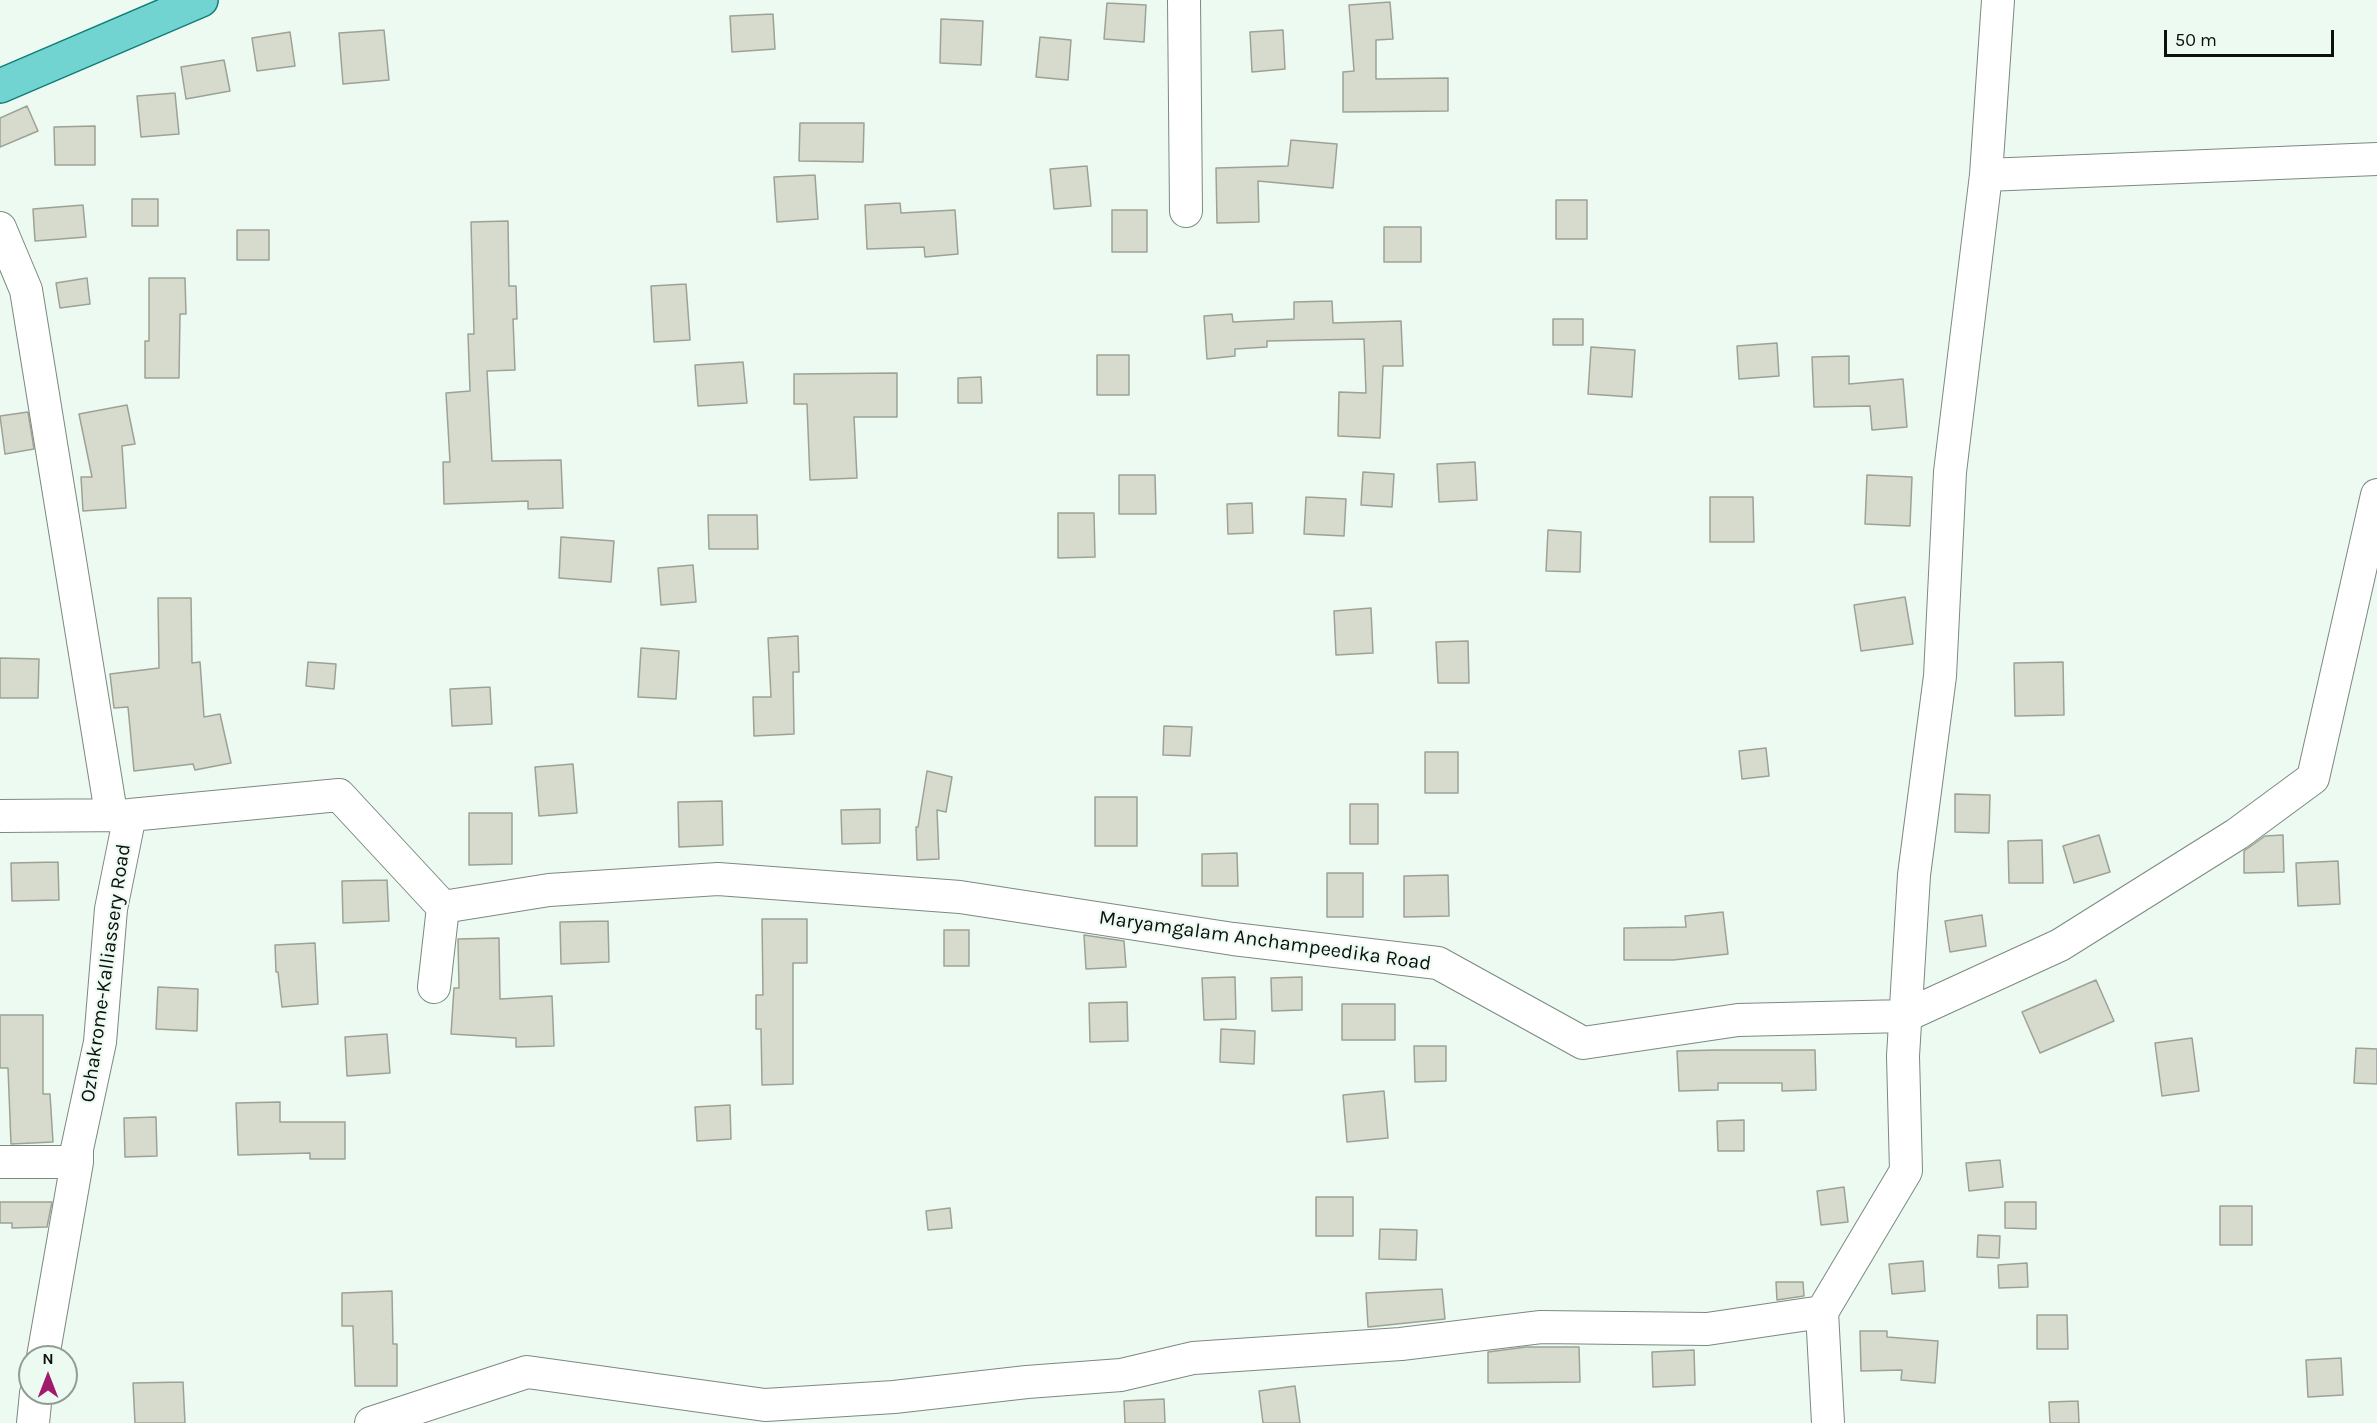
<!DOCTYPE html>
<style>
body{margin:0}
#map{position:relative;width:2377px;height:1423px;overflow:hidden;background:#ecfaf1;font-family:Karla,sans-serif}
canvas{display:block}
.north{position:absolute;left:18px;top:1345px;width:60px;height:60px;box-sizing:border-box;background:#ecfaf1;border:2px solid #929c96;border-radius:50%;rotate:0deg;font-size:16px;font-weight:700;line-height:24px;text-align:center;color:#0c100d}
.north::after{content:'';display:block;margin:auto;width:21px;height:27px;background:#a01b6b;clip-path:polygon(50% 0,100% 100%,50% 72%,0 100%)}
.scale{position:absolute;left:2164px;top:30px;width:170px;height:27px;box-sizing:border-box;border:3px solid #0c100d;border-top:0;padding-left:8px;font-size:18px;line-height:21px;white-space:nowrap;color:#0c100d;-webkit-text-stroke:4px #ecfaf1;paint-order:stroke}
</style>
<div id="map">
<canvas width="2377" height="1423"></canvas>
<div class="north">N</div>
<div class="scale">50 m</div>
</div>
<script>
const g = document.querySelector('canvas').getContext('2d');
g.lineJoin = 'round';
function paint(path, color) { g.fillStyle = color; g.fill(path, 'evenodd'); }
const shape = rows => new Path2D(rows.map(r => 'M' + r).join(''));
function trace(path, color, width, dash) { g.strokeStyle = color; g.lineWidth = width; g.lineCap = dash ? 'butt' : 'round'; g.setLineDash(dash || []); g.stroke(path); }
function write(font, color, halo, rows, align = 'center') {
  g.font = font + ' Karla,sans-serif'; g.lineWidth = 4.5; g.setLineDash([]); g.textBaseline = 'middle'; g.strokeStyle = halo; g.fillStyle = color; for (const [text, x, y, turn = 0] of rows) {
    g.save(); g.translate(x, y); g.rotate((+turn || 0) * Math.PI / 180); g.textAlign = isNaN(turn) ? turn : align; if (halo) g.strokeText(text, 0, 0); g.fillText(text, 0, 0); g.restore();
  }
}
const building = shape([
 [1390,2,1393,39,1376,40,1376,79,1448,78,1448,111,1343,112,1343,72,1354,71,1349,5,1390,2],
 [1107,3,1146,5,1144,42,1104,39,1107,3],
 [773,14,775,49,732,52,730,16,773,14],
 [941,19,983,21,981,65,940,63,941,19],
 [384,30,389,80,343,84,339,33,384,30],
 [1283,30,1285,69,1252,72,1250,32,1283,30],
 [290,32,295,66,257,71,252,38,290,32],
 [1040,37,1071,40,1068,80,1036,77,1040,37],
 [224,60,230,91,186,99,181,67,224,60],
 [175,93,179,134,141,137,137,96,175,93],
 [27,106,38,131,0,147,0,118,27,106],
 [800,123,864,123,863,162,799,161,800,123],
 [95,126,95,165,55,165,54,127,95,126],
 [1291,140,1337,144,1333,188,1258,181,1259,222,1217,223,1216,168,1288,166,1291,140],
 [1087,166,1091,206,1054,209,1050,169,1087,166],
 [815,175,818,219,777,222,774,177,815,175],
 [132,199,158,199,158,226,132,226,132,199],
 [1556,200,1587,200,1587,239,1556,239,1556,200],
 [900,203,901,213,955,210,958,254,925,257,924,247,867,249,865,205,900,203],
 [83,205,86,237,35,241,33,209,83,205],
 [1112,210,1147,210,1147,252,1112,252,1112,210],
 [508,221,509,286,516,286,517,319,513,319,515,370,487,371,492,461,561,460,563,508,528,509,528,501,444,504,443,462,450,462,446,393,470,391,468,334,474,334,471,222,508,221],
 [1384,227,1421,227,1421,262,1384,262,1384,227],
 [237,230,269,230,269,260,237,260,237,230],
 [87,278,90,304,60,308,56,283,87,278],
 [149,278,185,278,186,314,180,314,179,378,145,378,145,341,149,341,149,278],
 [686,284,690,340,654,342,651,286,686,284],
 [1332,301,1333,323,1401,321,1403,366,1383,366,1380,438,1338,436,1339,392,1366,393,1364,339,1267,341,1267,347,1235,349,1235,356,1207,359,1204,316,1232,314,1233,322,1294,319,1294,302,1332,301],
 [1553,319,1583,319,1583,345,1553,345,1553,319],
 [1777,343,1779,376,1739,379,1737,346,1777,343],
 [1591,347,1635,350,1632,397,1588,394,1591,347],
 [1097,355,1129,355,1129,395,1097,395,1097,355],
 [1849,356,1849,384,1903,379,1907,427,1872,430,1870,406,1814,407,1812,357,1849,356],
 [743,362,747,403,698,406,695,365,743,362],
 [897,373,897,417,854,417,857,478,810,480,807,404,794,404,794,374,897,373],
 [981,377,982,403,958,403,958,378,981,377],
 [127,405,135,444,122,446,126,508,83,511,81,477,92,477,79,414,127,405],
 [28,412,34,449,5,454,0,416,28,412],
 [1475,462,1477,500,1439,502,1437,464,1475,462],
 [1363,472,1394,474,1392,507,1361,505,1363,472],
 [1119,475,1155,475,1156,514,1119,514,1119,475],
 [1867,475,1912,477,1910,526,1865,524,1867,475],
 [1306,497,1346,499,1344,536,1304,534,1306,497],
 [1710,497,1753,497,1754,542,1710,542,1710,497],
 [1252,503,1253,533,1228,534,1227,504,1252,503],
 [1058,513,1094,513,1095,557,1058,558,1058,513],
 [708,515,757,515,758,549,709,549,708,515],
 [1548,530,1581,532,1580,572,1546,571,1548,530],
 [561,537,614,541,611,582,559,578,561,537],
 [693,565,696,602,661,605,658,568,693,565],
 [1905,597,1913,644,1861,651,1854,605,1905,597],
 [158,598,191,598,192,663,200,662,204,717,220,714,231,763,195,770,193,764,134,771,128,707,114,708,110,674,159,668,158,598],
 [1371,608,1373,653,1336,655,1334,611,1371,608],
 [798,636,799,672,793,672,794,734,754,736,753,697,771,697,768,638,798,636],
 [1468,641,1469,683,1438,683,1436,642,1468,641],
 [641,648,679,651,676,699,638,697,641,648],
 [0,658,39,659,38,698,0,698,0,658],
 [308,662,336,664,334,689,306,686,308,662],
 [2063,662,2064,715,2015,716,2014,663,2063,662],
 [490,687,492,724,452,726,450,689,490,687],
 [1164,726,1192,727,1190,756,1163,755,1164,726],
 [1766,748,1769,776,1742,779,1739,751,1766,748],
 [1425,752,1458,752,1458,793,1425,793,1425,752],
 [573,764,577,813,539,816,535,767,573,764],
 [927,771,952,777,946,812,937,810,939,859,917,860,916,827,918,827,927,771],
 [1955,794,1990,795,1989,833,1955,832,1955,794],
 [1095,797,1137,797,1137,846,1095,846,1095,797],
 [722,801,723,845,679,847,678,802,722,801],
 [1350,804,1378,804,1378,844,1350,844,1350,804],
 [880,809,880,843,842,844,841,810,880,809],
 [469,813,512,813,512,864,469,865,469,813],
 [2099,835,2110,872,2074,883,2063,846,2099,835],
 [2283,835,2284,872,2244,873,2244,851,2265,836,2283,835],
 [2042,840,2043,883,2009,883,2008,841,2042,840],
 [1237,853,1238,886,1202,886,1202,854,1237,853],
 [2338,861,2340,904,2298,906,2296,863,2338,861],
 [58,862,59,900,12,901,11,863,58,862],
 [1327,873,1363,873,1363,917,1327,917,1327,873],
 [1448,875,1449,916,1404,917,1404,876,1448,875],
 [387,880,389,921,343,923,342,881,387,880],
 [1723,912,1728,954,1673,960,1624,960,1624,928,1686,927,1685,916,1723,912],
 [1982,915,1986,946,1950,952,1945,921,1982,915],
 [762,919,807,919,807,963,793,963,793,1084,762,1085,761,1029,756,1029,756,995,763,995,762,919],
 [608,921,609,962,561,964,560,922,608,921],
 [944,930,969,930,969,966,944,966,944,930],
 [1084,935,1124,941,1126,967,1086,969,1084,935],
 [499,938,500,999,552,996,554,1046,516,1047,516,1038,451,1034,454,988,459,988,458,939,499,938],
 [315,943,318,1004,282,1007,278,972,276,972,275,945,315,943],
 [1235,977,1236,1019,1204,1020,1202,978,1235,977],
 [1302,977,1302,1010,1272,1011,1271,978,1302,977],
 [2096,980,2114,1021,2040,1053,2022,1012,2096,980],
 [158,987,198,989,197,1031,156,1029,158,987],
 [1127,1002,1128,1041,1090,1042,1089,1003,1127,1002],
 [1342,1004,1395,1004,1395,1040,1342,1040,1342,1004],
 [0,1015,43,1015,43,1094,50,1094,53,1142,11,1144,8,1068,0,1068,0,1015],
 [1221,1029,1255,1031,1254,1064,1220,1062,1221,1029],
 [387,1034,390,1073,347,1076,345,1037,387,1034],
 [2192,1038,2199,1091,2162,1096,2155,1043,2192,1038],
 [1414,1046,1446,1046,1446,1081,1415,1082,1414,1046],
 [2356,1048,2377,1049,2377,1084,2354,1083,2356,1048],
 [1716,1050,1815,1050,1816,1090,1782,1091,1782,1083,1718,1083,1718,1090,1679,1091,1677,1051,1716,1050],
 [1384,1091,1388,1138,1347,1142,1343,1095,1384,1091],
 [280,1102,280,1122,345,1122,345,1159,310,1159,310,1153,238,1155,236,1103,280,1102],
 [730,1105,731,1139,697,1141,695,1107,730,1105],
 [156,1117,157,1156,125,1157,124,1118,156,1117],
 [1744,1120,1744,1151,1718,1151,1717,1121,1744,1120],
 [2000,1160,2003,1187,1969,1191,1966,1163,2000,1160],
 [1844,1187,1848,1222,1821,1225,1817,1191,1844,1187],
 [1316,1197,1353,1197,1353,1236,1316,1236,1316,1197],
 [0,1202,52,1202,47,1227,12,1228,12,1223,0,1223,0,1202],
 [2005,1202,2036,1202,2036,1229,2005,1228,2005,1202],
 [2220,1206,2252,1206,2252,1245,2220,1245,2220,1206],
 [950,1208,952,1228,928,1230,926,1211,950,1208],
 [1380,1229,1417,1230,1416,1260,1379,1259,1380,1229],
 [1978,1235,2000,1236,1999,1258,1977,1257,1978,1235],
 [1923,1261,1925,1291,1892,1294,1889,1264,1923,1261],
 [2027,1263,2028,1287,1999,1288,1998,1265,2027,1263],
 [1776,1282,1803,1282,1804,1296,1777,1300,1776,1282],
 [1442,1289,1445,1319,1368,1327,1366,1293,1442,1289],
 [392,1291,393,1344,397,1344,397,1386,355,1386,353,1326,342,1326,342,1293,392,1291],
 [2037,1315,2067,1315,2068,1349,2037,1349,2037,1315],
 [1860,1331,1887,1331,1887,1337,1938,1341,1935,1383,1901,1380,1902,1370,1861,1371,1860,1331],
 [1526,1347,1579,1347,1580,1382,1488,1383,1488,1352,1526,1347],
 [1694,1350,1695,1385,1653,1387,1652,1352,1694,1350],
 [2341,1358,2343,1395,2308,1397,2306,1360,2341,1358],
 [183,1382,185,1423,135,1423,133,1383,183,1382],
 [1295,1386,1300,1423,1263,1423,1259,1391,1295,1386],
 [1164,1399,1165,1423,1125,1423,1124,1401,1164,1399],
 [2078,1401,2079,1423,2050,1423,2049,1402,2078,1401]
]);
const minor = shape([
 [1184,0,1186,211],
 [1986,175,2377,159],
 [0,228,26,290,111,813],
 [0,816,130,815,339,795,443,907,549,890,718,879,960,897,1233,939,1438,963,1583,1043,1738,1020,1905,1016,2060,945,2237,834,2313,778,2377,495],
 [434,987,443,907],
 [0,1162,77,1162,77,1149,100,1042,111,909,130,815],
 [43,1357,77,1162],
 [33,1423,36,1393],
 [371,1423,527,1372,765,1405,894,1397,1027,1382,1121,1375,1193,1358,1401,1344,1541,1327,1707,1329,1822,1312],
 [1828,1423,1822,1312,1906,1171,1903,1056,1914,875,1940,676,1950,472,1986,175,1998,0]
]);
const major = shape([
 [0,86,201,0]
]);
const streetNames = [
 ["Maryamgalam Anchampeedika Road",1265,941,8],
 ["Ozhakrome-Kalliassery Road",106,973,-82]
];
paint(building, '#d6dbcd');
trace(building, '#9da295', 1.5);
trace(minor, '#7c8980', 34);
trace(major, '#117d78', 36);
trace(minor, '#fff', 32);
trace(major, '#72d4d0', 33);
write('20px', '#0c100d', '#ecfaf1', streetNames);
</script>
